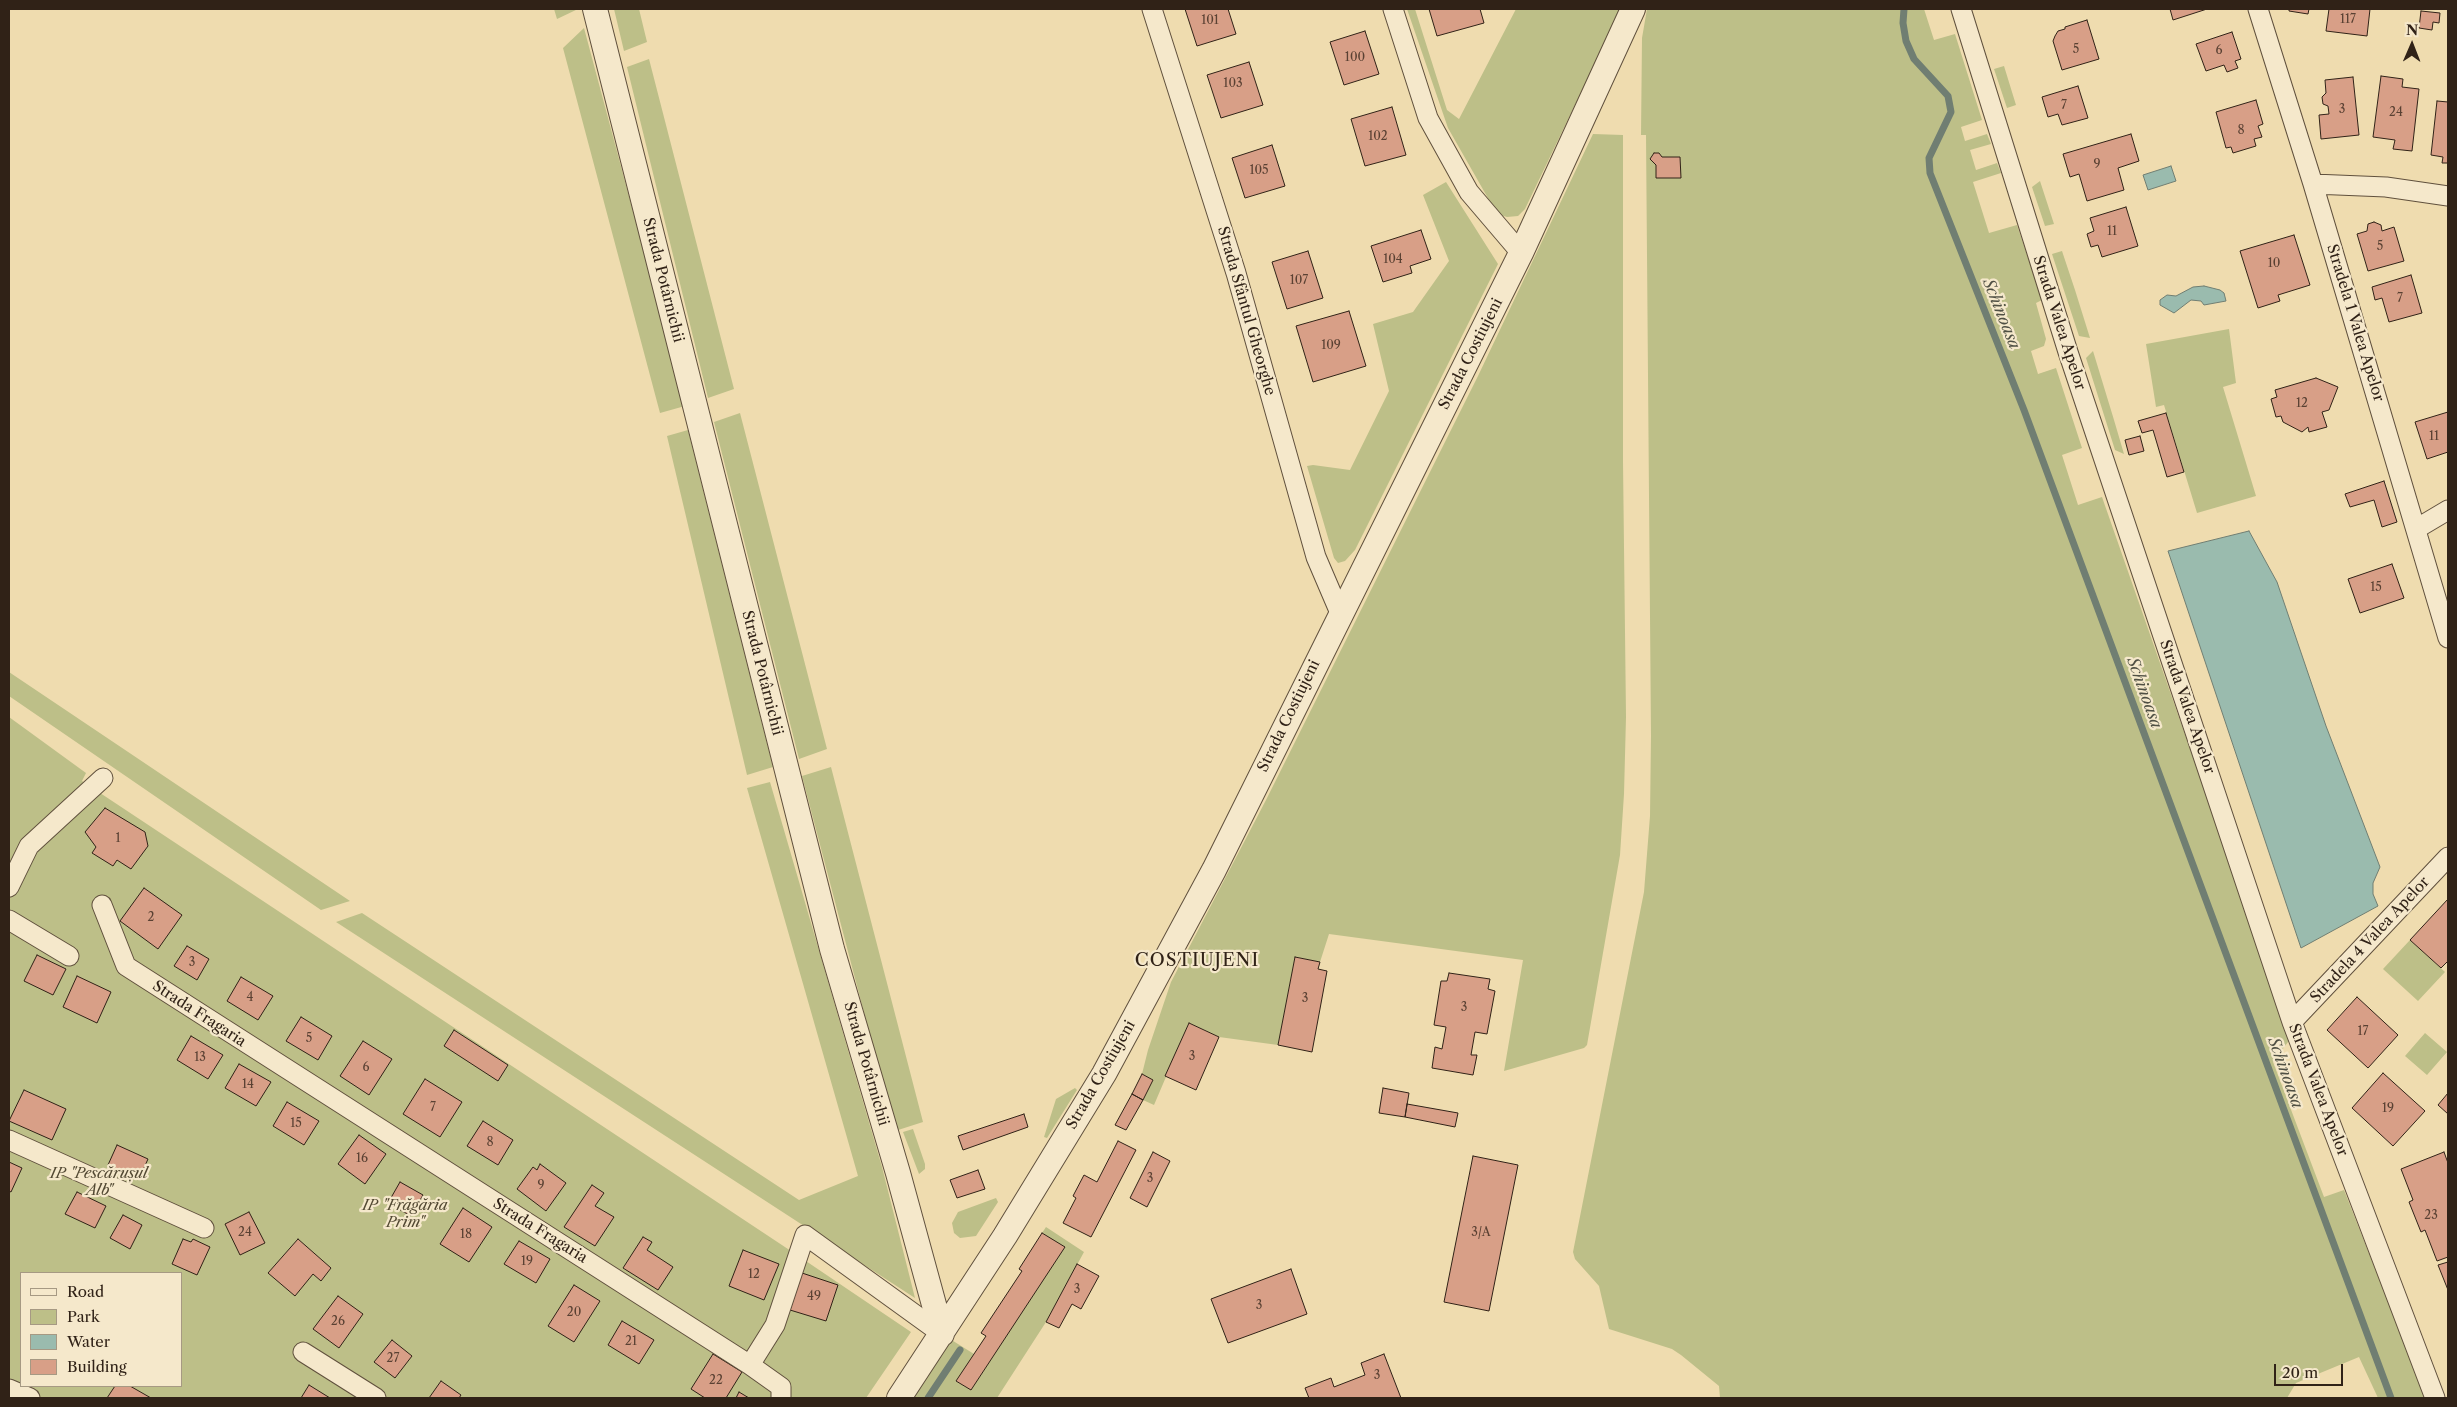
<!DOCTYPE html>
<meta charset="utf-8">
<style>
body{margin:0}
#map{position:relative;width:2457px;height:1407px;overflow:hidden;background:#efdcaf;font-family:"Libre Caslon Text",serif}
canvas{display:block}
.frame{position:absolute;inset:0;border:10px solid #302217;pointer-events:none}
.legend{position:absolute;left:20px;top:1272px;width:162px;height:115px;box-sizing:border-box;background:#f5e8cb;border:1px solid #a69983;margin:0;padding:6px 9px;list-style:none;font-size:15px;color:#302217}
.legend li{display:flex;align-items:center;gap:10px;height:25px}
.legend b{width:25px;border:1px solid #a69983}
.north{position:absolute;left:2387px;top:20px;width:50px;height:50px;-webkit-text-stroke:4px #f5e8cb;paint-order:stroke;rotate:1deg;font-size:14px;font-weight:700;line-height:20px;text-align:center;color:#302217}
.north::after{content:'';display:block;margin:auto;width:18px;height:22px;background:#302217;clip-path:polygon(50% 0,100% 100%,50% 72%,0 100%)}
.scale{position:absolute;left:2274px;top:1364px;width:69px;height:22px;box-sizing:border-box;border:2px solid #302217;border-top:0;padding-left:6px;font-size:15px;line-height:18px;white-space:nowrap;color:#302217;-webkit-text-stroke:4px #f5e8cb;paint-order:stroke}
</style>
<div id="map">
<canvas width="2457" height="1407"></canvas>
<div class="frame"></div>
<ul class="legend">
<li><b style="height:6px;background:#f5e8cb"></b>Road</li>
<li><b style="height:14px;background:#bdbf88"></b>Park</li>
<li><b style="height:14px;background:#9abbae"></b>Water</li>
<li><b style="height:14px;background:#d89f87"></b>Building</li>
</ul>
<div class="north">N</div>
<div class="scale">20 m</div>
</div>
<script>
const g = document.querySelector('canvas').getContext('2d');
g.lineJoin = 'round';
function paint(path, color) { g.fillStyle = color; g.fill(path, 'evenodd'); }
const shape = rows => new Path2D(rows.map(r => 'M' + r).join(''));
function trace(path, color, width, dash) { g.strokeStyle = color; g.lineWidth = width; g.lineCap = dash ? 'butt' : 'round'; g.setLineDash(dash || []); g.stroke(path); }
function write(font, color, halo, rows, align = 'center') {
  g.font = font + ' "Libre Caslon Text",serif'; g.lineWidth = 4.5; g.setLineDash([]); g.textBaseline = 'middle'; g.strokeStyle = halo; g.fillStyle = color; for (const [text, x, y, turn = 0] of rows) {
    g.save(); g.translate(x, y); g.rotate((+turn || 0) * Math.PI / 180); g.textAlign = isNaN(turn) ? turn : align; if (halo) g.strokeText(text, 0, 0); g.fillText(text, 0, 0); g.restore();
  }
}
const green = shape([
 [554,9,578,9,557,19],
 [614,9,639,9,647,42,624,51],
 [1407,9,1415,9,1447,110,1459,119,1516,9,1621,9,1525,209,1518,216,1507,217,1497,214,1448,128],
 [1647,9,1924,9,1934,40,1955,34,1982,120,1961,127,1965,141,1987,134,1991,144,1970,150,1976,170,1997,163,2001,173,1973,182,1989,233,2017,225,2042,300,2036,303,2046,339,2044,346,2031,351,2038,374,2056,368,2082,448,2062,455,2078,505,2102,497,2291,1038,2273,1062,2324,1197,2344,1190,2426,1398,2378,1398,2359,1357,2296,1383,2287,1398,1720,1398,1719,1386,1681,1355,1672,1349,1609,1329,1599,1286,1575,1259,1573,1252,1644,892,1650,816,1651,736,1646,135,1641,135,1642,38],
 [584,28,685,406,660,413,563,48],
 [649,59,734,389,708,398,627,67],
 [2004,66,2016,105,2007,108,1994,69],
 [1593,134,1623,135,1623,462,1626,717,1624,794,1620,855,1587,1045,1584,1048,1504,1071,1523,960,1329,934,1320,962,1295,957,1278,1045,1219,1037,1189,1023,1154,1105,1143,1100,1153,1080,1142,1074,1148,1050,1171,982,1266,800,1478,376],
 [2040,181,2054,224,2045,226,2032,187],
 [1446,182,1498,264,1355,550,1345,561,1338,563,1334,558,1307,466,1313,465,1350,470,1389,391,1373,324,1413,312,1449,261,1423,195],
 [2062,251,2075,290,2090,338,2079,336,2052,254],
 [2229,329,2236,383,2223,387,2256,496,2197,513,2164,405,2156,407,2146,344],
 [2093,351,2114,420,2124,454,2115,450,2086,358],
 [740,413,827,749,799,759,714,422],
 [688,430,773,767,747,775,667,436],
 [9,672,350,901,321,910,9,696],
 [9,717,86,773,82,781,797,1255,911,1332,866,1398,9,1398],
 [21,1273,181,1273,181,1386,21,1386],
 [831,767,923,1122,895,1131,802,776],
 [770,782,882,1167,915,1298,336,922,362,913,799,1200,858,1176,747,788],
 [2410,940,2445,972,2418,1001,2383,969],
 [2425,1033,2447,1052,2427,1075,2405,1056],
 [1075,1088,1077,1090,1047,1138,1044,1137,1056,1099],
 [913,1129,925,1164,925,1169,919,1174,903,1132],
 [996,1198,998,1202,976,1236,960,1238,954,1233,952,1223,958,1212],
 [1046,1227,1084,1252,1046,1322,997,1398,910,1398,950,1339,974,1354,956,1381,971,1390,1064,1248,1042,1233]
]);
const water = shape([
 [2171,166,2176,181,2148,190,2143,175,2171,166],
 [2204,286,2220,290,2224,293,2226,301,2204,305,2201,301,2191,300,2174,313,2160,305,2160,300,2167,295,2176,296,2193,287,2204,286],
 [2249,531,2277,582,2326,726,2380,867,2373,883,2373,894,2378,906,2301,948,2168,551,2249,531]
]);
const stream = shape([
 [1904,9,1903,23,1906,41,1914,59,1948,96,1951,112,1929,158,1930,173,2024,410,2391,1398],
 [928,1398,960,1350]
]);
const building = shape([
 [1185,9,1228,9,1236,34,1197,46,1185,9],
 [1429,9,1480,9,1484,23,1437,36,1429,9],
 [2170,9,2207,9,2173,20,2170,9],
 [2289,9,2309,9,2308,14,2289,11,2289,9],
 [2329,9,2370,9,2367,36,2326,31,2329,9],
 [2421,11,2440,13,2439,23,2433,22,2432,30,2419,28,2421,11],
 [2087,20,2099,59,2062,70,2053,41,2055,36,2058,31,2065,29,2065,27,2087,20],
 [1365,31,1379,74,1344,85,1330,42,1365,31],
 [2232,32,2241,59,2235,61,2238,68,2227,72,2224,65,2206,71,2196,44,2232,32],
 [1249,62,1263,105,1221,118,1207,75,1249,62],
 [2381,76,2403,79,2402,87,2419,89,2412,151,2393,149,2395,140,2373,137,2381,76],
 [2353,77,2359,135,2321,139,2319,115,2329,114,2328,106,2323,104,2322,97,2326,93,2325,80,2353,77],
 [2078,86,2088,118,2062,125,2058,114,2048,117,2042,97,2078,86],
 [2256,100,2263,124,2258,126,2262,137,2254,139,2256,146,2233,153,2231,147,2226,148,2216,112,2256,100],
 [2437,101,2448,102,2448,163,2442,163,2443,157,2431,155,2437,101],
 [1392,107,1406,155,1365,166,1351,119,1392,107],
 [2131,134,2139,161,2118,168,2124,190,2087,201,2079,174,2070,177,2063,154,2131,134],
 [1272,145,1285,186,1245,198,1232,158,1272,145],
 [1654,153,1659,153,1662,157,1680,157,1681,178,1656,178,1656,165,1650,159,1654,153],
 [2126,207,2138,246,2102,257,2098,245,2091,247,2087,234,2094,231,2090,218,2126,207],
 [2374,222,2381,225,2382,231,2394,227,2404,261,2368,271,2357,234,2367,231,2368,224,2374,222],
 [1421,230,1431,259,1410,266,1412,273,1383,282,1371,246,1421,230],
 [2294,235,2310,285,2278,295,2280,301,2258,308,2240,251,2294,235],
 [1308,251,1323,298,1287,309,1272,262,1308,251],
 [2411,275,2422,313,2389,322,2382,298,2375,300,2372,287,2411,275],
 [1349,311,1366,366,1313,382,1296,326,1349,311],
 [2316,378,2338,387,2329,410,2322,412,2327,427,2309,432,2308,427,2302,432,2283,422,2281,416,2276,417,2271,399,2277,397,2275,390,2316,378],
 [2448,412,2448,452,2427,459,2415,422,2448,412],
 [2166,413,2184,472,2167,477,2153,430,2142,433,2138,421,2166,413],
 [2140,436,2144,451,2129,455,2125,440,2140,436],
 [2384,481,2397,522,2382,527,2374,500,2350,507,2345,494,2384,481],
 [2392,564,2404,598,2360,613,2348,579,2392,564],
 [105,808,145,832,148,846,131,869,117,860,113,866,92,853,96,847,85,832,105,808],
 [144,888,182,915,158,949,120,921,144,888],
 [2448,899,2448,961,2441,968,2410,940,2448,899],
 [187,946,209,959,197,980,174,966,187,946],
 [37,955,66,969,53,995,24,981,37,955],
 [1295,957,1320,962,1318,969,1327,971,1312,1052,1278,1045,1295,957],
 [1449,973,1490,979,1488,989,1495,991,1487,1034,1475,1032,1471,1055,1477,1055,1473,1075,1432,1068,1435,1047,1442,1049,1446,1027,1434,1025,1441,981,1447,981,1449,973],
 [77,976,111,992,97,1023,63,1007,77,976],
 [241,977,273,996,258,1020,227,1001,241,977],
 [2357,997,2398,1035,2368,1068,2327,1030,2357,997],
 [301,1017,332,1036,318,1060,286,1041,301,1017],
 [1189,1023,1219,1037,1196,1090,1165,1076,1189,1023],
 [454,1030,508,1065,498,1081,444,1046,454,1030],
 [191,1036,223,1055,208,1079,177,1060,191,1036],
 [363,1041,392,1059,369,1095,340,1076,363,1041],
 [239,1064,271,1082,256,1106,225,1088,239,1064],
 [2383,1073,2425,1111,2393,1146,2352,1108,2383,1073],
 [1142,1074,1153,1080,1143,1100,1132,1094,1142,1074],
 [425,1079,462,1102,440,1137,403,1114,425,1079],
 [1383,1088,1409,1093,1405,1117,1379,1113,1383,1088],
 [24,1090,66,1109,52,1140,9,1121,24,1090],
 [2448,1093,2448,1114,2438,1105,2448,1093],
 [1132,1094,1143,1100,1126,1130,1115,1125,1132,1094],
 [287,1102,319,1121,304,1145,273,1126,287,1102],
 [1407,1104,1458,1113,1455,1127,1405,1117,1407,1104],
 [1024,1114,1028,1127,963,1150,958,1136,1024,1114],
 [483,1121,513,1140,498,1165,467,1146,483,1121],
 [359,1135,386,1154,365,1184,338,1164,359,1135],
 [1118,1141,1136,1150,1091,1237,1063,1223,1076,1198,1073,1196,1084,1175,1097,1182,1118,1141],
 [117,1145,148,1159,139,1179,108,1165,117,1145],
 [1153,1152,1170,1161,1147,1207,1130,1198,1153,1152],
 [2444,1152,2448,1163,2448,1257,2437,1261,2425,1230,2421,1232,2409,1202,2413,1200,2401,1169,2444,1152],
 [1473,1156,1518,1165,1489,1311,1444,1302,1473,1156],
 [9,1162,22,1168,11,1192,9,1191,9,1162],
 [540,1164,566,1183,546,1211,517,1189,533,1167,537,1170,540,1164],
 [978,1170,985,1189,957,1198,950,1180,978,1170],
 [400,1182,423,1195,411,1216,388,1203,400,1182],
 [592,1185,604,1193,595,1206,614,1217,595,1246,564,1227,592,1185],
 [77,1192,106,1206,95,1228,65,1214,77,1192],
 [463,1208,492,1227,469,1262,440,1244,463,1208],
 [249,1212,265,1243,240,1255,225,1224,249,1212],
 [123,1215,142,1225,130,1249,110,1238,123,1215],
 [1042,1233,1065,1247,971,1390,956,1381,986,1336,981,1333,1022,1271,1019,1269,1042,1233],
 [643,1237,652,1242,647,1250,673,1267,658,1290,623,1268,643,1237],
 [183,1239,191,1242,193,1239,210,1247,197,1275,172,1264,183,1239],
 [298,1239,331,1268,321,1281,313,1274,295,1296,268,1273,298,1239],
 [519,1241,550,1259,536,1283,504,1264,519,1241],
 [743,1250,779,1264,764,1300,729,1286,743,1250],
 [2448,1262,2448,1290,2438,1265,2448,1262],
 [1077,1264,1099,1276,1081,1309,1072,1304,1059,1328,1046,1322,1077,1264],
 [1291,1269,1307,1314,1228,1343,1211,1299,1291,1269],
 [802,1273,838,1285,826,1321,790,1310,802,1273],
 [574,1285,600,1301,574,1342,548,1326,574,1285],
 [338,1296,363,1314,339,1348,313,1329,338,1296],
 [622,1321,654,1340,639,1364,608,1345,622,1321],
 [392,1340,412,1356,395,1378,374,1362,392,1340],
 [713,1354,742,1372,726,1398,705,1398,691,1389,713,1354],
 [1384,1354,1401,1398,1309,1398,1305,1388,1331,1378,1334,1387,1365,1375,1361,1363,1384,1354],
 [441,1381,461,1395,459,1398,429,1398,441,1381],
 [309,1385,330,1398,301,1398,309,1385],
 [115,1386,130,1386,151,1398,107,1398,115,1386],
 [739,1392,749,1398,736,1398,739,1392]
]);
const minor = shape([
 [1152,9,1236,273,1316,557,1340,613],
 [1393,9,1428,118,1469,192,1521,253],
 [1961,9,2068,352,2292,1022,2435,1398],
 [2258,9,2313,184,2448,638],
 [2313,184,2386,187,2448,196],
 [2416,529,2448,510],
 [9,887,29,846,103,778],
 [102,905,126,966,750,1365,775,1325,805,1235,942,1334],
 [9,920,69,956],
 [2292,1022,2448,857],
 [9,1140,204,1228],
 [303,1352,376,1398],
 [750,1365,781,1387,781,1398],
 [9,1389,30,1398]
]);
const tertiary = shape([
 [595,9,832,949,898,1173,942,1334],
 [899,1398,1005,1236,1104,1074,1214,870,1521,253,1633,9]
]);
const numberNames = [
 ["117",2348,20],
 ["101",1210,21],
 ["5",2076,50],
 ["6",2219,51],
 ["100",1355,58],
 ["103",1233,84],
 ["7",2064,106],
 ["3",2342,110],
 ["24",2396,113],
 ["8",2241,131],
 ["102",1378,137],
 ["9",2097,165],
 ["105",1259,171],
 ["11",2112,232],
 ["5",2380,247],
 ["104",1393,260],
 ["10",2274,264],
 ["107",1299,281],
 ["7",2400,299],
 ["109",1331,346],
 ["12",2302,404],
 ["11",2434,437],
 ["15",2376,588],
 ["1",118,839],
 ["2",151,918],
 ["3",192,963],
 ["4",250,998],
 ["3",1305,999],
 ["3",1464,1008],
 ["17",2363,1032],
 ["5",309,1039],
 ["3",1192,1057],
 ["13",200,1058],
 ["6",366,1068],
 ["14",248,1085],
 ["7",433,1108],
 ["19",2388,1109],
 ["15",296,1124],
 ["8",490,1143],
 ["16",362,1159],
 ["3",1150,1179],
 ["9",541,1186],
 ["23",2431,1216],
 ["24",245,1233],
 ["3/A",1481,1233],
 ["18",466,1235],
 ["19",527,1262],
 ["12",754,1275],
 ["3",1077,1290],
 ["49",814,1297],
 ["3",1259,1306],
 ["20",574,1313],
 ["26",338,1322],
 ["21",631,1342],
 ["27",393,1359],
 ["3",1377,1376],
 ["22",716,1381]
];
const streetNames = [
 ["Strada Potârnichii",663,280,76],
 ["Strada Sfântul Gheorghe",1246,311,74],
 ["Strada Valea Apelor",2059,323,72],
 ["Stradela 1 Valea Apelor",2355,323,73],
 ["Strada Costiujeni",1471,354,-63],
 ["Strada Potârnichii",762,673,76],
 ["Strada Valea Apelor",2187,707,71],
 ["Strada Costiujeni",1289,716,-64],
 ["Stradela 4 Valea Apelor",2370,940,-47],
 ["Strada Fragaria",199,1014,33],
 ["Strada Potârnichii",866,1064,74],
 ["Strada Costiujeni",1101,1075,-60],
 ["Strada Valea Apelor",2318,1090,69],
 ["Strada Fragaria",540,1231,32]
];
const parkNames = [
 ["IP \"Pescărușul",99,1174],
 ["Alb\"",99,1191],
 ["IP \"Frăgăria",405,1206],
 ["Prim\"",405,1223]
];
const waterNames = [
 ["Schinoasa",2001,314,68],
 ["Schinoasa",2144,693,70],
 ["Schinoasa",2285,1073,70]
];
const quarterNames = [
 ["COSTIUJENI",1197,961]
];
paint(green, '#bdbf88');
paint(water, '#9abbae');
trace(water, '#707e72', 1);
trace(stream, '#707e72', 7);
paint(building, '#d89f87');
trace(building, '#302217', 1);
trace(minor, '#60503d', 21);
trace(tertiary, '#60503d', 26);
trace(minor, '#f5e8cb', 19);
trace(tertiary, '#f5e8cb', 24);
write('12px', '#5a4133', null, numberNames);
write('15px', '#302217', '#f5e8cb', streetNames);
write('italic 15px', '#534933', '#f5e8cb', parkNames);
write('italic 16px', '#505044', '#f5e8cb', waterNames);
g.letterSpacing = '1px';
write('18px', '#302217', '#f5e8cb', quarterNames);
g.letterSpacing = '0px';
</script>
